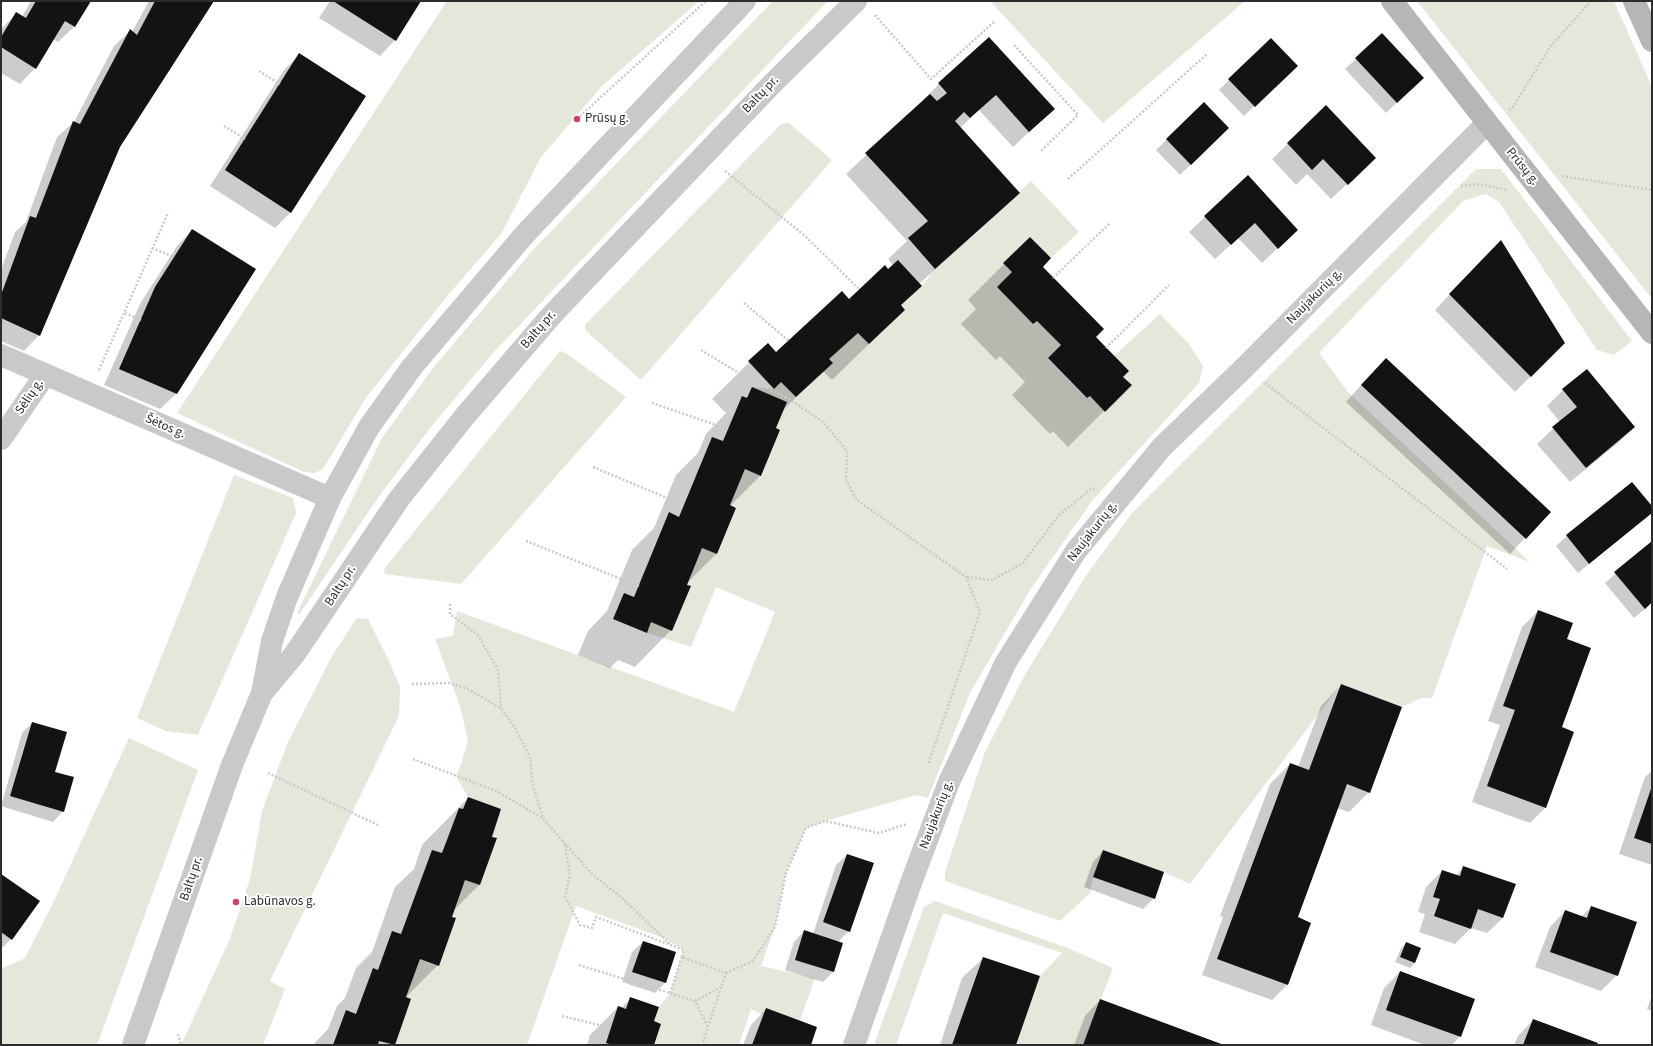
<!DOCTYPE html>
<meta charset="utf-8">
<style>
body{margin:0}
#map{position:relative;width:1653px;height:1046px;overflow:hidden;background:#fff;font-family:"Source Sans 3",sans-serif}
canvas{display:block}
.frame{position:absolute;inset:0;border:2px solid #2c2c2c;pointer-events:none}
</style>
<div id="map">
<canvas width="1653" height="1046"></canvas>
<div class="frame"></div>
</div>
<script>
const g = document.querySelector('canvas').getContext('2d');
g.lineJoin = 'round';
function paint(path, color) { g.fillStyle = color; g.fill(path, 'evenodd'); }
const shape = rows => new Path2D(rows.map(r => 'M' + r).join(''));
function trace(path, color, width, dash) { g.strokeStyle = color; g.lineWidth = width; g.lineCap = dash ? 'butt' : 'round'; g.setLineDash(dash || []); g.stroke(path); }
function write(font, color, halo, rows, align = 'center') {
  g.font = font + ' "Source Sans 3",sans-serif'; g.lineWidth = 4; g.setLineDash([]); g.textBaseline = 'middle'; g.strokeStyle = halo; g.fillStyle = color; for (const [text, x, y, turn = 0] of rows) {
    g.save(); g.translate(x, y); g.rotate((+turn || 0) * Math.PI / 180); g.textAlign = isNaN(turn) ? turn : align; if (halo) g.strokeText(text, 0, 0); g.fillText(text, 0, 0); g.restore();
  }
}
const green = shape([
 [447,1,699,1,603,85,541,157,501,234,449,294,365,399,323,469,315,473,304,472,177,413],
 [773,1,828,1,493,353,430,428,375,502,299,615,297,613,382,438,433,368,533,250],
 [990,1,1245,1,1103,123],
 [1417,1,1614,1,1652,87,1652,299],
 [789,123,832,160,641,380,585,330,585,325,781,124],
 [1476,169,1501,169,1632,341,1614,355,1597,350,1499,202,1486,194,1463,201,1319,353,1348,392,1530,562,1487,546,1432,698,1421,698,1402,707,1341,684,1190,884,1164,872,1103,850,1093,877,1090,893,1060,921,945,881,945,872,985,752,1026,673,1085,577,1132,513],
 [1031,181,1079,232,1051,258,1030,237,1003,263,1012,272,997,287,1033,324,1037,321,1061,345,1048,359,1087,398,1090,396,1105,412,1132,385,1123,377,1129,371,1114,356,1160,314,1189,344,1203,366,1199,383,1092,501,1030,590,971,691,928,798,917,795,825,821,806,828,786,873,775,927,761,966,815,978,800,1021,763,1015,751,1009,739,1045,654,1045,661,1024,654,1021,659,1007,670,993,684,950,663,938,576,906,527,1045,395,1045,411,999,406,997,420,959,439,966,456,918,452,917,465,880,480,885,497,839,492,837,501,810,468,797,456,776,462,761,468,741,460,706,435,639,453,636,457,611,734,712,775,612,716,587,691,647,647,633,651,622,672,631,691,587,687,585,702,548,717,554,736,508,730,505,745,469,762,475,780,430,776,428,787,402,752,387,774,389,781,382,796,397,833,363,829,359,858,333,869,344,905,310,901,305,922,286,935,269],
 [560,351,566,353,626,397,461,584,385,574,384,569],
 [234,475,293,498,296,513,198,735,166,731,137,718],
 [357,618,368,619,389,661,400,687,399,716,270,981,285,989,263,1045,181,1045,229,941,250,879,262,811,288,742,332,656],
 [129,738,198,770,97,1045,1,1045,1,969,25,958,53,903],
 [935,901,1065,947,1113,968,1083,1045,1016,1045,1040,976,1062,953,943,913,896,1045,874,1045,924,907]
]);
const shadow = shape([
 [31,1,90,1,74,27,58,42,53,39,35,68,20,84,1,73,1,29,17,13,22,17],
 [149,1,213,1,119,147,39,335,24,351,1,341,1,270,15,232,26,222,57,137,74,122,114,46,130,31,132,32],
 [330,1,420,1,395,40,380,56,319,18],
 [989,38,1054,109,1013,147,979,110,960,128,1019,193,998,213,919,284,921,286,900,306,904,310,832,380,823,371,782,411,775,429,761,475,730,506,717,553,685,585,671,630,635,667,618,660,610,668,578,655,588,631,607,611,632,550,654,528,676,475,698,453,706,434,726,413,712,399,768,344,776,354,849,300,893,265,888,259,907,241,846,174,924,101,923,100,939,84],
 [299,55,291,212,275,228,210,186,284,70],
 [1356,59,1412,88,1386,113,1345,69],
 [1286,76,1244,116,1219,90,1229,80],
 [1204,103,1228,128,1180,175,1156,150],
 [1326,107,1359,173,1331,199,1307,174,1296,185,1272,159],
 [1248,177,1281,245,1262,263,1238,238,1215,259,1189,232],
 [192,230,255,270,176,394,160,409,104,385,140,304,177,246],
 [1485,257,1564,343,1515,392,1435,310],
 [1004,264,1041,267,1122,377,1130,385,1068,447,1053,431,1050,434,1012,395,1025,382,1000,356,996,360,961,324,976,309,968,300],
 [1587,370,1634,427,1618,443,1570,482,1537,444,1560,422,1547,406,1563,390],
 [1370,375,1525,538,1510,554,1346,402],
 [1632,483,1652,508,1652,512,1578,573,1556,546,1567,536],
 [1652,542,1652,603,1634,618,1605,583],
 [1538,611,1566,639,1560,728,1546,807,1530,823,1472,802,1500,725,1488,721,1522,627],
 [1341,685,1369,792,1349,812,1337,808,1297,917,1310,923,1287,985,1272,1000,1202,975,1223,917,1220,916,1270,784,1290,764,1298,767,1321,706],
 [32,723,54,772,63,811,53,822,1,806,22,733],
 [1652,771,1652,865,1619,854,1645,777],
 [468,798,490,837,496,839,479,885,453,911,438,965,405,998,410,1000,394,1045,313,1045,328,1029,337,1006,345,998,356,968,372,952,395,887,414,869,422,845],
 [1103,851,1154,898,1143,909,1084,887,1093,862],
 [847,855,849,931,838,942,833,972,823,982,785,970,794,942,804,931,813,934,836,865],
 [1464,867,1503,918,1487,933,1471,928,1455,944,1419,932,1425,914,1418,912,1426,887,1442,871,1455,876],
 [1,875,11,939,1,949],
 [1591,907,1617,975,1601,991,1535,967,1550,927,1565,911,1581,917],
 [643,942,665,983,655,993,622,982,632,952],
 [1406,943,1415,963,1410,968,1395,962,1401,948],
 [983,958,1015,1045,940,1045,962,978],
 [1400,972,1460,1036,1452,1045,1425,1045,1371,1025,1384,988],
 [1652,995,1652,1011,1647,1009],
 [630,999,653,1022,653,1045,587,1045,590,1035,618,1007,621,1008],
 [1100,1000,1221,1045,1074,1045,1085,1016],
 [766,1009,810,1045,743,1045,751,1025],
 [1533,1020,1596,1045,1514,1045,1518,1036]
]);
const building = shape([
 [36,1,91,1,75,27,65,21,36,69,1,47,1,37,16,12,26,18],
 [155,1,214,1,120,147,40,336,1,318,1,295,30,216,36,218,73,121,80,124,130,29,137,35],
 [333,1,421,1,396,41],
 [1382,33,1424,78,1397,103,1355,58],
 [989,37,1055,109,1029,132,996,95,970,118,964,112,955,121,1020,193,935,269,908,238,928,221,865,153,930,94,937,101,947,93,938,83],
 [1271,38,1298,66,1255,107,1228,79],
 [299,53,366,96,291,213,225,170],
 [1204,102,1229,128,1191,165,1166,139],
 [1326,105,1376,158,1348,185,1323,159,1312,170,1287,143],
 [1248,175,1298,230,1278,249,1255,223,1231,245,1204,216],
 [192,229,256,269,177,394,119,369,155,287],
 [1030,237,1051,258,1043,267,1104,329,1096,337,1129,371,1123,377,1132,385,1105,412,1090,396,1087,398,1048,358,1061,345,1037,321,1033,324,997,287,1012,272,1003,263],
 [1501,240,1565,343,1531,377,1449,294],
 [898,260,922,286,901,305,905,310,869,344,858,333,829,359,833,363,796,397,781,382,774,389,748,361,768,343,776,352,842,291,849,299,885,265,888,269],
 [1386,358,1551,512,1526,539,1361,385],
 [1587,369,1635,427,1586,468,1552,427,1577,407,1562,389],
 [752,387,787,402,776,428,780,430,761,476,745,469,730,505,736,508,717,554,702,548,687,585,691,586,672,631,651,622,647,633,613,619,624,593,634,597,669,512,679,517,712,437,723,441,742,396,747,398],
 [1632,482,1652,506,1652,513,1589,564,1566,535],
 [1652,541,1652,602,1645,609,1614,572],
 [1538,610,1573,623,1567,639,1591,648,1562,727,1574,732,1546,808,1487,786,1515,710,1503,706],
 [1341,684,1402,707,1370,793,1347,784,1298,917,1311,923,1288,985,1217,959,1290,763,1309,770],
 [32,722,67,732,55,772,74,777,64,812,10,796],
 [1652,786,1652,844,1634,838],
 [468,797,501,809,492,837,497,838,480,885,465,880,452,917,456,918,439,966,420,959,406,997,411,999,395,1045,379,1041,378,1045,333,1045,346,1010,356,1014,373,968,378,970,392,931,401,934,432,850,442,853,459,808,463,809],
 [1103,850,1164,872,1155,899,1093,877],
 [847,854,874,863,850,932,823,922],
 [1463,866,1516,884,1503,918,1478,909,1471,929,1434,916,1440,899,1433,897,1442,870,1460,876],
 [1,874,40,901,12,940,1,932],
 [1591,906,1637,922,1618,976,1550,952,1565,910,1587,918],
 [804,930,843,943,834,972,795,960],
 [643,941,676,952,666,983,632,972],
 [1406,942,1421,948,1415,963,1400,957],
 [983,957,1040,976,1016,1045,952,1045],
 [1400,971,1475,999,1461,1037,1386,1010],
 [630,997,659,1007,654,1021,661,1024,654,1045,612,1045,606,1043,618,1006,626,1009],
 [1100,999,1224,1045,1083,1045],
 [766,1008,817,1027,811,1045,752,1045],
 [1533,1019,1598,1043,1597,1045,1523,1045]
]);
const path = shape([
 [875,15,931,79,994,22],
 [1014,45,1078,115,1041,151],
 [259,71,280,84],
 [1509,110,1513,107,1550,47,1591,1],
 [577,119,706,1],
 [224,126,245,139],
 [725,171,805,236,859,289],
 [1562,176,1652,190],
 [1068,179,1207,54],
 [1461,186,1479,184,1507,190],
 [152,248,174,257],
 [1053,278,1110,223],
 [744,303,789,341],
 [125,313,141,320],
 [1106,348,1169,285],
 [701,350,757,384,789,399,823,422,847,451,846,480,857,500,966,577,980,612,928,765],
 [99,370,168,213],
 [1265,383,1507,569],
 [652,403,728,429],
 [593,467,684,505],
 [526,541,639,586],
 [967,577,992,580,1023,563,1059,515,1092,488,1095,489],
 [450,604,450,614,478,635,498,670,501,708,514,726,530,757,533,786,544,820,593,875,623,899,671,945],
 [412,684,450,683,468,689,500,708],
 [413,759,498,792,544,819],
 [268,773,378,825],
 [565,845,570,875,565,897,580,925,592,928,596,917,684,950,682,957,726,973,702,1045],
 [579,965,695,1001,708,1027],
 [726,973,753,961,775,927,786,873,806,828,825,821,879,833,907,824],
 [670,993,682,957],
 [695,1001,721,987],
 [562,1016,611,1028],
 [178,1034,181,1045]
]);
const minor = shape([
 [1,355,330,498],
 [1,439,45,375],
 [854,1045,912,880,949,782,1006,662,1076,551,1162,447,1245,367,1487,123]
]);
const tertiary = shape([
 [263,692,294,655,399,499,465,416,550,317,585,280,772,84,856,1],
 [133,1045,232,765,262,693,272,641,287,597,330,498,369,427,412,367,525,234,745,1]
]);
const secondary = shape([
 [1392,1,1652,333],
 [1634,1,1652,41]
]);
const markers = [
 [577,119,4,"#ce4265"],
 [236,902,4,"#ce4265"]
];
const streetNames = [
 ["Baltų pr.",761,95,-46],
 ["Prūsų g.",1522,167,51],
 ["Naujakurių g.",1315,297,-45],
 ["Baltų pr.",539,330,-49],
 ["Sėlių g.",30,397,-56],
 ["Šėtos g.",165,427,23],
 ["Naujakurių g.",1093,532,-52],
 ["Baltų pr.",341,586,-57],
 ["Naujakurių g.",937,815,-69],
 ["Baltų pr.",192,879,-71]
];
const poiNames = [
 ["Prūsų g.",585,119],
 ["Labūnavos g.",244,902]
];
paint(green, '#e4e8db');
paint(shadow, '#0003');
paint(building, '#131313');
trace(path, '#c9c9c9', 2.5, [2, 2]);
trace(minor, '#c9c9c9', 22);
trace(tertiary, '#c9c9c9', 22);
trace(secondary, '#b6b6b6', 22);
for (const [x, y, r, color] of markers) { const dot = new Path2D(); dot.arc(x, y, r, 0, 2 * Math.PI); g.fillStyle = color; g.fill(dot); trace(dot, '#fff', 1.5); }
write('13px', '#2c2c2c', '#fff', streetNames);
write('13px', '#2c2c2c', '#fff', poiNames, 'left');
</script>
